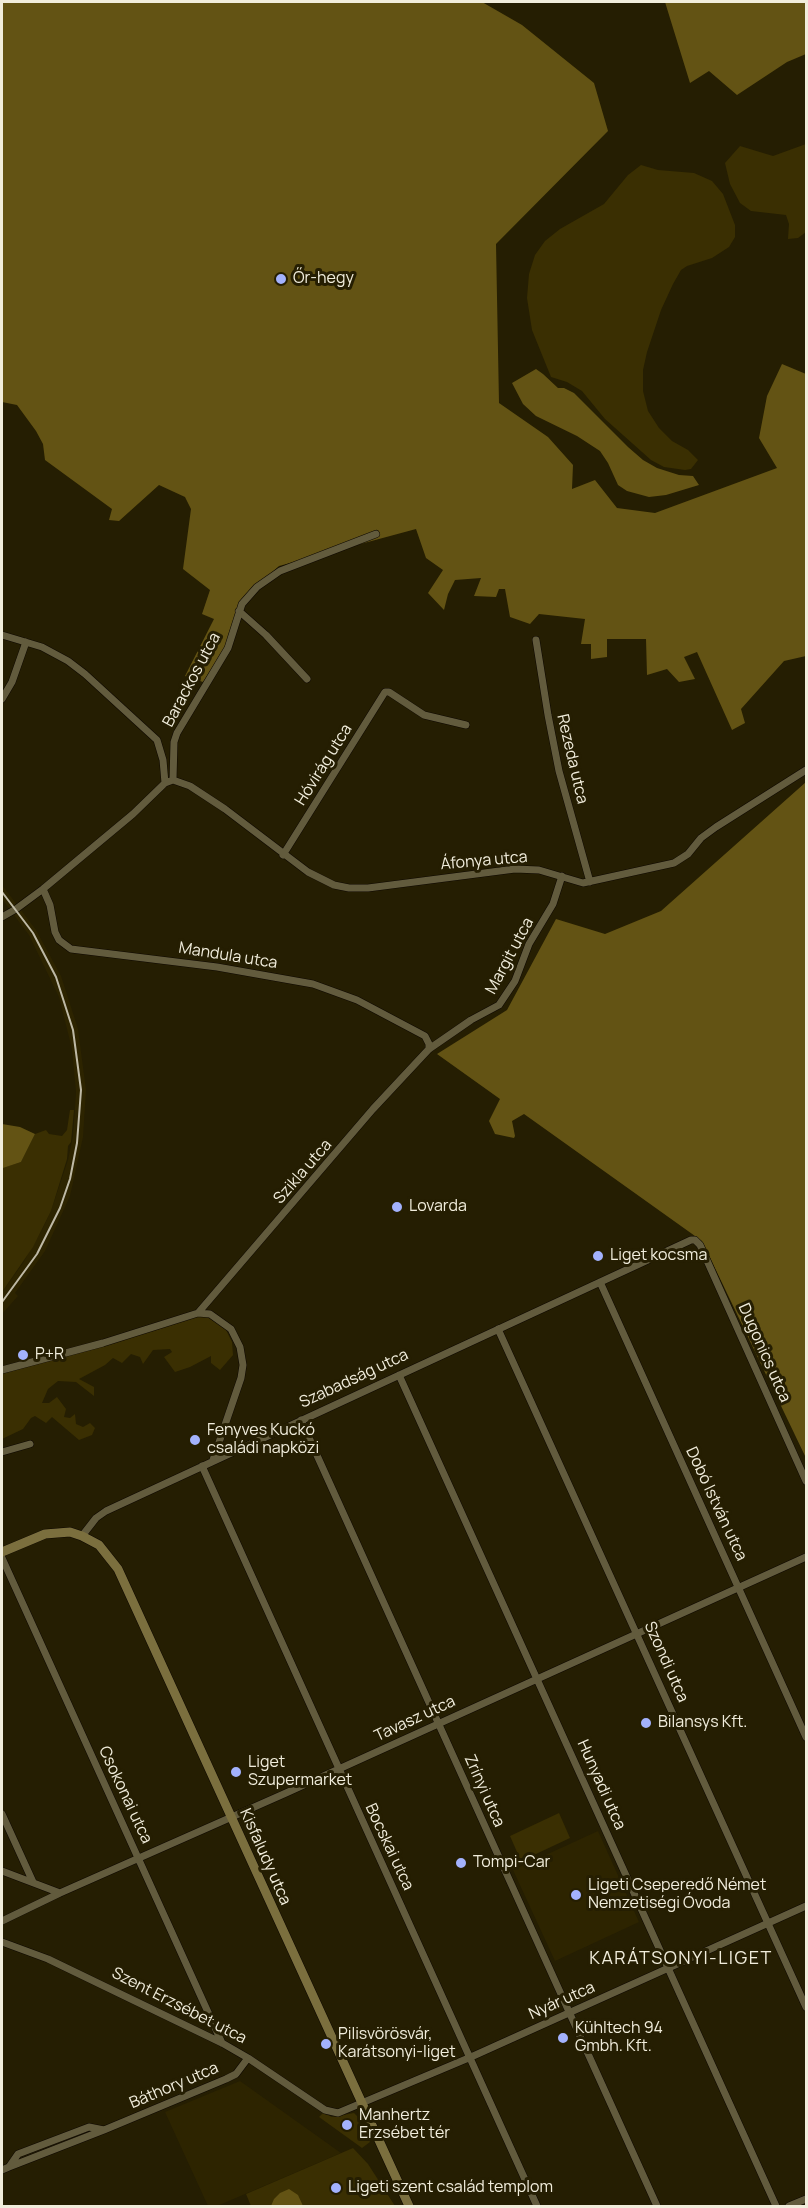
<!DOCTYPE html>
<meta charset="utf-8">
<style>
body{margin:0}
#map{position:relative;width:808px;height:2208px;overflow:hidden;background:#251e02;font-family:Manrope,sans-serif}
canvas{display:block}
.frame{position:absolute;inset:0;border:3px solid #f1eddc;pointer-events:none}
</style>
<div id="map">
<canvas width="808" height="2208"></canvas>
<div class="frame"></div>
</div>
<script>
const g = document.querySelector('canvas').getContext('2d');
g.lineJoin = 'round';
function paint(path, color) { g.fillStyle = color; g.fill(path, 'evenodd'); }
const shape = rows => new Path2D(rows.map(r => 'M' + r).join(''));
function trace(path, color, width, dash) { g.strokeStyle = color; g.lineWidth = width; g.lineCap = dash ? 'butt' : 'round'; g.setLineDash(dash || []); g.stroke(path); }
function write(font, color, halo, rows, align = 'center') {
  g.font = font + ' Manrope,sans-serif'; g.lineWidth = 6; g.setLineDash([]); g.textBaseline = 'middle'; g.strokeStyle = halo; g.fillStyle = color; for (const [text, x, y, turn = 0] of rows) {
    g.save(); g.translate(x, y); g.rotate((+turn || 0) * Math.PI / 180); g.textAlign = isNaN(turn) ? turn : align; if (halo) g.strokeText(text, 0, 0); g.fillText(text, 0, 0); g.restore();
  }
}
const built = shape([
 [2,885,36,930,61,976,78,1029,86,1090,83,1137,70,1196,45,1251,15,1293,18,1296,2,1314,2,1292,23,1263,43,1228,51,1211,68,1160,73,1136,76,1092,72,1049,59,997,29,935,2,899],
 [598,1831,639,1922,555,1961,513,1870],
 [240,2081,341,2153,217,2206,208,2206,165,2112]
]);
const green = shape([
 [806,144,806,232,798,238,788,239,789,224,786,215,751,211,740,203,730,184,725,163,740,146,773,156],
 [641,165,658,170,694,173,712,181,723,194,735,225,735,237,729,247,712,258,687,266,681,270,673,284,661,310,647,352,643,370,643,391,648,411,659,428,672,441,688,450,698,460,691,469,685,470,664,467,651,460,605,419,582,391,567,382,551,377,532,330,527,298,529,274,535,255,545,241,560,229,604,204,628,175],
 [70,1110,74,1110,71,1142,68,1146,67,1159,51,1211,33,1247,2,1292,2,1168,21,1162,35,1134,46,1130,49,1134,62,1136,67,1130],
 [197,1316,207,1317,225,1328,232,1342,233,1355,220,1370,211,1363,211,1356,190,1367,175,1372,164,1357,172,1352,170,1349,153,1350,143,1364,140,1357,131,1354,122,1363,113,1358,105,1365,79,1379,94,1387,94,1396,76,1382,58,1381,48,1389,42,1403,49,1403,57,1397,66,1409,64,1417,70,1418,75,1414,76,1424,83,1427,90,1423,95,1428,92,1435,79,1440,52,1417,46,1423,35,1416,31,1418,23,1429,2,1439,2,1374],
 [559,1813,570,1838,521,1861,510,1836],
 [323,2113,332,2117,354,2113,359,2118,370,2142,362,2148,319,2117],
 [353,2148,368,2164,395,2206,251,2206,246,2194]
]);
const forest = shape([
 [2,2,482,2,522,25,594,83,608,131,496,244,499,403,548,437,573,465,572,489,595,480,617,508,655,513,777,468,759,438,767,396,782,364,806,374,806,656,784,661,741,709,745,723,732,730,697,652,684,657,695,679,679,682,667,669,647,675,646,639,607,639,607,657,591,659,591,644,581,644,585,619,539,614,530,624,510,617,505,589,499,589,496,597,474,596,481,578,455,580,448,594,444,610,428,593,443,570,426,558,416,529,279,566,239,602,225,648,203,682,185,676,214,619,202,614,210,590,183,569,191,509,185,497,159,485,119,521,109,520,112,509,45,460,43,444,36,431,17,405,2,402],
 [665,2,806,2,806,54,787,62,737,95,709,71,690,83],
 [536,369,543,374,558,388,564,388,574,393,628,447,643,460,657,468,679,475,693,476,699,485,666,495,649,497,627,491,618,485,608,463,600,451,577,436,536,416,523,404,512,383],
 [806,782,806,1458,702,1241,524,1114,512,1121,515,1136,514,1138,495,1134,489,1121,500,1099,437,1054,507,1010,556,919,605,934,661,911],
 [2,1124,20,1127,35,1134,21,1162,3,1168],
 [289,2189,298,2195,303,2206,271,2206,274,2199,280,2193]
]);
const street = shape([
 [239,611,266,635,307,679],
 [2,635,42,647,68,661,85,674,157,740,163,760,165,783],
 [536,640,548,715,559,771,590,882],
 [2,699,12,682,26,642],
 [173,780,174,742,177,733,228,648,242,604,257,587,280,571,376,534],
 [283,855,385,692,389,692,424,715,466,725],
 [43,889,50,905,55,932,59,940,71,949,217,967,313,984,357,1000,425,1036,429,1044,429,1049],
 [2,917,16,909,43,889,133,814,165,783,173,780,190,786,225,809,308,872,334,885,349,888,368,888,515,869,539,870,583,883,674,863,688,854,701,838,716,827,806,770],
 [600,1282,806,1737],
 [198,1313,373,1109,429,1049,471,1020,499,1005,515,981,529,944,553,904,562,876],
 [498,1329,806,2007],
 [2,1370,103,1343,198,1313,210,1314,231,1329,240,1347,243,1365,241,1378,213,1460],
 [399,1375,776,2206],
 [301,1420,657,2206],
 [2,1452,30,1444],
 [202,1466,537,2206],
 [82,1536,96,1518,106,1511,691,1240,695,1240,700,1245,806,1481],
 [2,1558,222,2043],
 [2,1814,33,1882],
 [2,1871,60,1893],
 [2,1921,60,1893,286,1793,806,1557],
 [2,1942,48,1959,222,2043,248,2058,325,2110,338,2113,471,2057,806,1906],
 [9,2167,104,2130],
 [2,2170,9,2167,18,2154,89,2127,104,2130,226,2079,236,2074,248,2058],
 [789,2206,806,2199]
]);
const secondary = shape([
 [2,1552,45,1534,70,1532,82,1536,99,1545,118,1569,409,2206]
]);
const rail = shape([
 [2,892,33,933,56,977,73,1030,81,1090,77,1143,70,1179,60,1208,37,1254,2,1302]
]);
const markers = [
 [281,279,6,"#a3b2fd"],
 [397,1207,6,"#a3b2fd"],
 [598,1256,6,"#a3b2fd"],
 [23,1355,6,"#a3b2fd"],
 [195,1440,6,"#a3b2fd"],
 [646,1723,6,"#a3b2fd"],
 [236,1772,6,"#a3b2fd"],
 [461,1863,6,"#a3b2fd"],
 [576,1895,6,"#a3b2fd"],
 [563,2038,6,"#a3b2fd"],
 [326,2044,6,"#a3b2fd"],
 [347,2125,6,"#a3b2fd"],
 [336,2188,6,"#a3b2fd"]
];
const poiNames = [
 ["Őr-hegy",293,279],
 ["Lovarda",409,1207],
 ["Liget kocsma",610,1256],
 ["P+R",35,1355],
 ["Fenyves Kuckó",207,1431],
 ["családi napközi",207,1449],
 ["Bilansys Kft.",658,1723],
 ["Liget",248,1763],
 ["Szupermarket",248,1781],
 ["Tompi-Car",473,1863],
 ["Ligeti Cseperedő Német",588,1886],
 ["Nemzetiségi Óvoda",588,1904],
 ["Kühltech 94",575,2029],
 ["Gmbh. Kft.",575,2047],
 ["Pilisvörösvár,",338,2035],
 ["Karátsonyi-liget",338,2053],
 ["Manhertz",359,2116],
 ["Erzsébet tér",359,2134],
 ["Ligeti szent család templom",348,2188]
];
const streetNames = [
 ["Barackos utca",192,680,-62],
 ["Rezeda utca",572,759,77],
 ["Hóvirág utca",324,765,-58],
 ["Áfonya utca",484,861,-5],
 ["Mandula utca",228,956,9],
 ["Margit utca",510,956,-62],
 ["Szikla utca",303,1172,-49],
 ["Dugonics utca",764,1353,66],
 ["Szabadság utca",354,1379,-25],
 ["Dobó István utca",716,1504,65],
 ["Szondi utca",666,1662,66],
 ["Tavasz utca",415,1719,-25],
 ["Hunyadi utca",601,1785,66],
 ["Zrínyi utca",484,1791,66],
 ["Csokonai utca",125,1795,65],
 ["Bocskai utca",389,1847,65],
 ["Kisfaludy utca",265,1857,66],
 ["Nyár utca",562,2001,-24],
 ["Szent Erzsébet utca",179,2006,27],
 ["Báthory utca",174,2086,-23]
];
const neighbourhoodNames = [
 ["KARÁTSONYI-LIGET",681,1959]
];
paint(built, '#2d2400');
paint(green, '#3a2f02');
paint(forest, '#635314');
trace(street, '#0e0800', 8);
trace(secondary, '#0e0800', 10);
trace(street, '#625b3d', 7);
trace(secondary, '#7b6f3e', 9);
trace(rail, '#beb9a5', 2);
for (const [x, y, r, color] of markers) { const dot = new Path2D(); dot.arc(x, y, r, 0, 2 * Math.PI); g.fillStyle = color; g.fill(dot); trace(dot, '#251e02', 2); }
write('16px', '#f1eddc', '#251e02', poiNames, 'left');
write('16px', '#f1eddc', '#251e02', streetNames);
g.letterSpacing = '1.5px';
write('18px', '#f1eddc', '#251e02', neighbourhoodNames);
g.letterSpacing = '0px';
</script>
